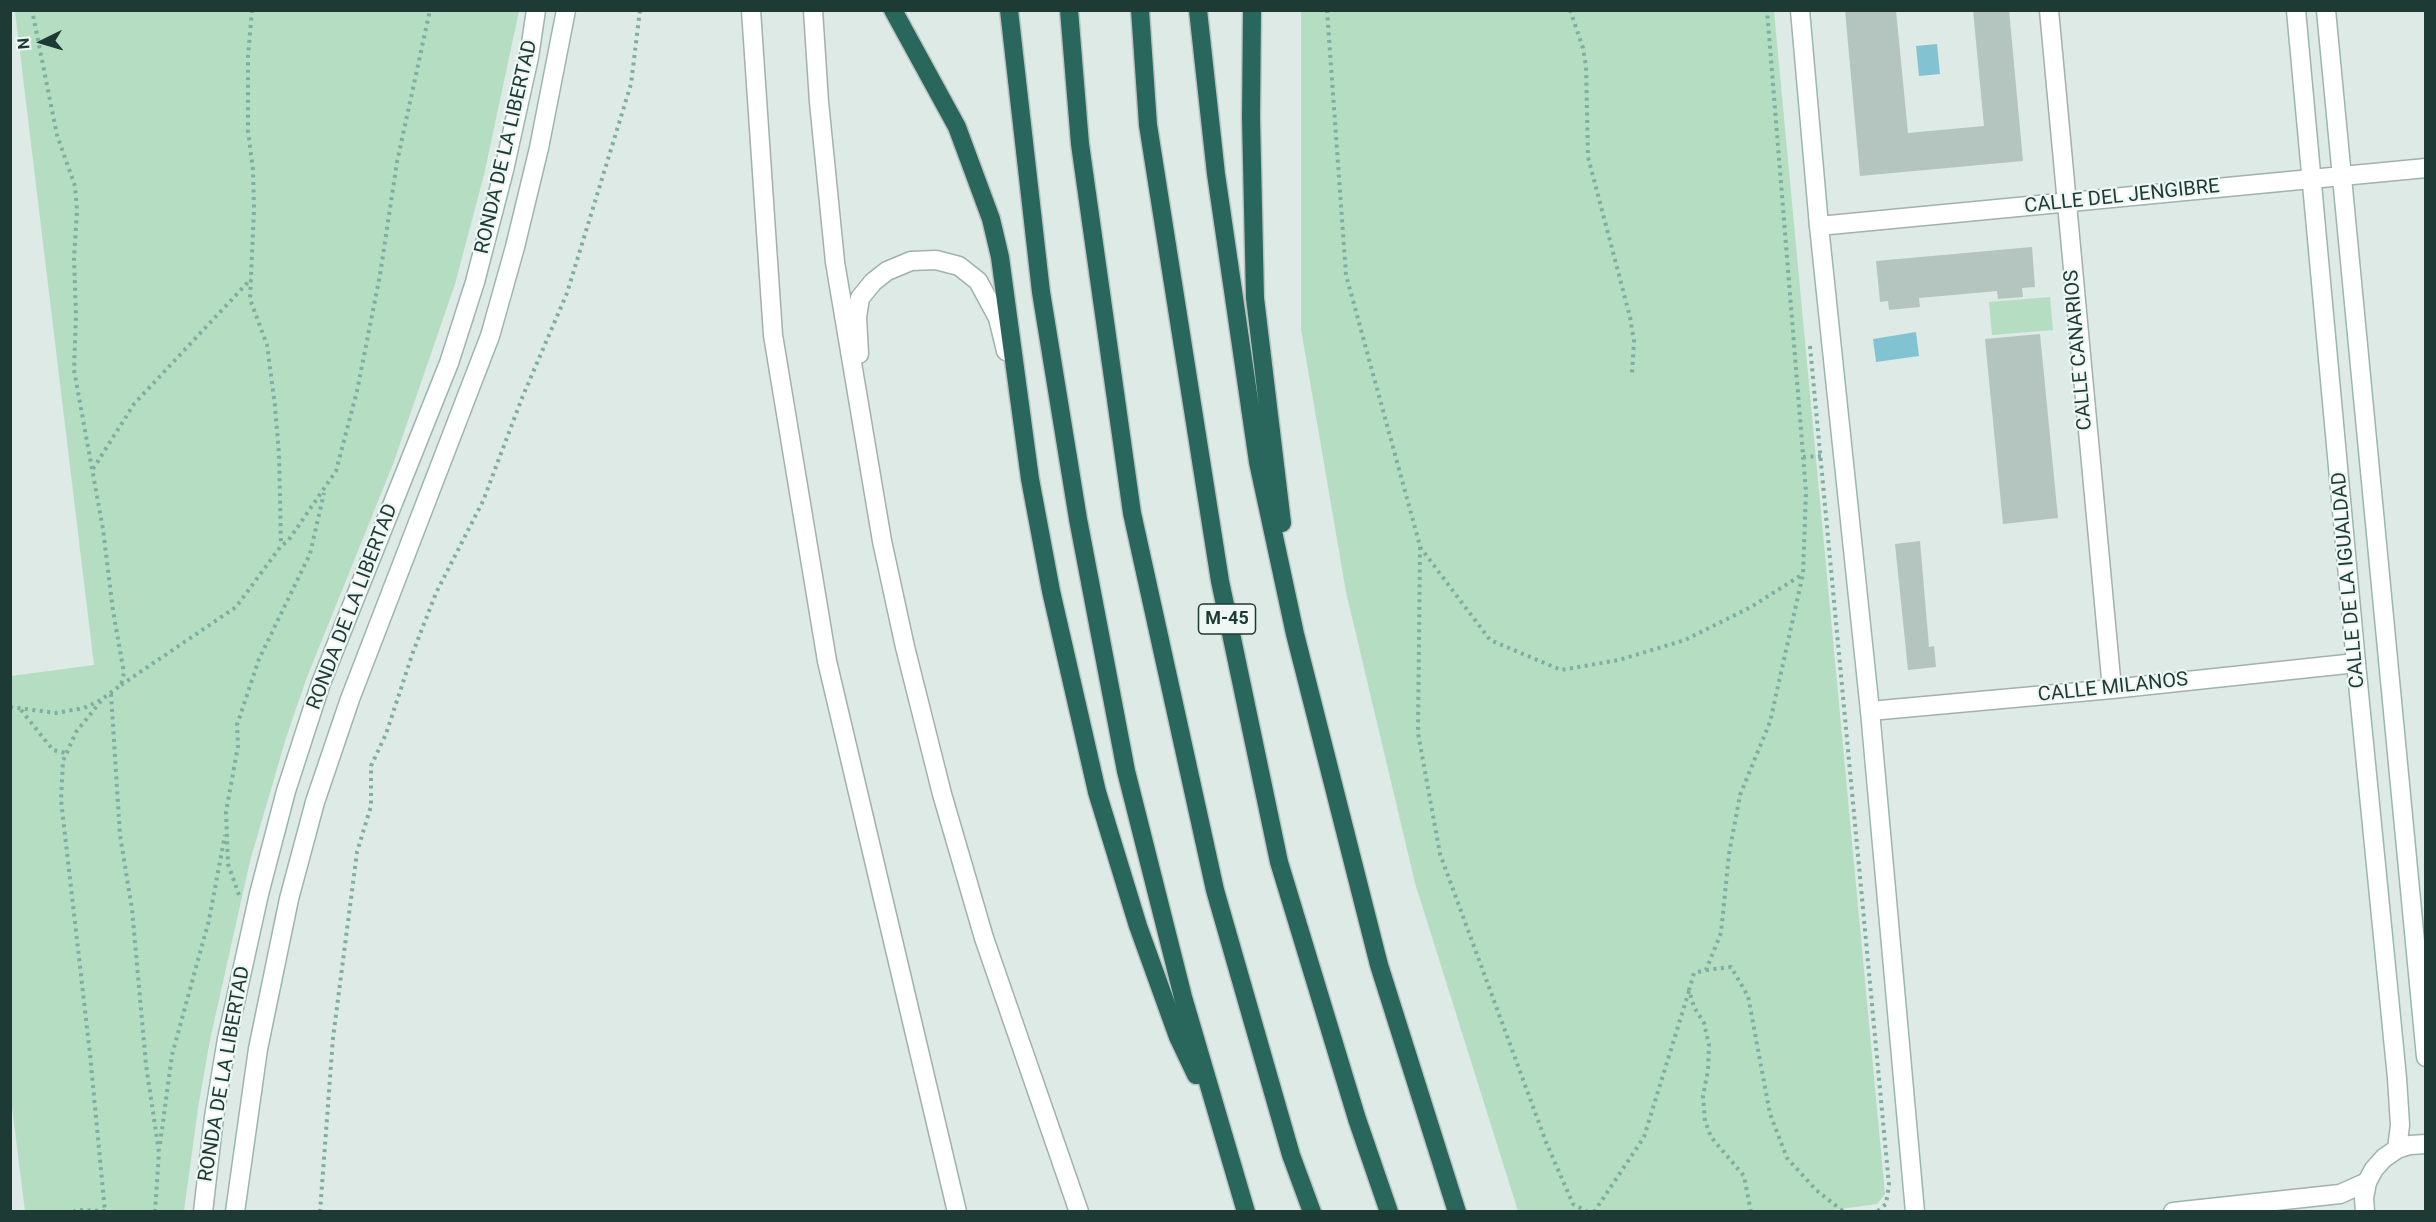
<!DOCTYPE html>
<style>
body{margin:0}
#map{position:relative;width:2436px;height:1222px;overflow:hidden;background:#ddeae5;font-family:Roboto,sans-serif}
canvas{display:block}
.frame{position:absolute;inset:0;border:12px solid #1e3a34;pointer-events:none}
.north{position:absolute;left:12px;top:12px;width:60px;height:60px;-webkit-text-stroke:4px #eef7f3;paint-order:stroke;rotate:265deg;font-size:16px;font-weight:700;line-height:24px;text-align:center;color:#1e3a34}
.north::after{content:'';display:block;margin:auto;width:21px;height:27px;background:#1e3a34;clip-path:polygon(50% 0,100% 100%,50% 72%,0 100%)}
</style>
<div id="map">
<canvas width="2436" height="1222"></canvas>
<div class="frame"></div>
<div class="north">N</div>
</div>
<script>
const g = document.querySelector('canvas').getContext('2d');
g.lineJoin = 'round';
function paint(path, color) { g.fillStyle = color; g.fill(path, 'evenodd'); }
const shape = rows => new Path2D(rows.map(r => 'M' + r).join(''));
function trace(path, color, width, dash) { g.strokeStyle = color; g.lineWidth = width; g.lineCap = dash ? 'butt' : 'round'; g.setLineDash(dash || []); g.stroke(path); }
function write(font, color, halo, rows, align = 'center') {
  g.font = font + ' Roboto,sans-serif'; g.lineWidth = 4.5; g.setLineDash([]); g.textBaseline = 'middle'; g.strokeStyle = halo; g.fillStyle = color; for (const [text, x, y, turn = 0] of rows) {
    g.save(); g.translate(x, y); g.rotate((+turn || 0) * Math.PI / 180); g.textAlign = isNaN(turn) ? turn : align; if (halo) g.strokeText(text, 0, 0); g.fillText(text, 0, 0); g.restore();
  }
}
const green = shape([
 [15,11,519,11,484,175,455,284,393,464,307,677,286,738,250,861,210,1040,198,1108,184,1211,25,1211,10,1091,11,676,94,665],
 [1301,11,1774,11,1885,1194,1877,1204,1818,1212,1518,1211,1415,883,1346,592,1301,329],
 [2050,297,2053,330,1992,335,1989,302]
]);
const water = shape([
 [1937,44,1940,74,1919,76,1916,46],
 [1916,332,1919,356,1876,362,1873,339]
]);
const building = shape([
 [1845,10,1896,10,1908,133,1984,126,1973,10,2009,10,2023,161,1860,176],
 [2032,247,2035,287,2022,288,2023,297,1998,299,1997,291,1942,296,1919,298,1920,307,1889,310,1888,301,1880,302,1876,261],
 [2040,334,2058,518,2003,524,1985,339],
 [1920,541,1929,647,1934,646,1936,667,1908,670,1895,544]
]);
const path = shape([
 [252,10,248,56,248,131,253,170,254,209,250,299,267,345,275,406,279,454,281,545],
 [1327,10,1346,275,1420,546,1418,733,1440,854,1546,1142,1573,1204,1588,1212],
 [1570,10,1583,48,1586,66,1588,157,1630,317,1634,341,1632,373],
 [1810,346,1889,1185,1886,1204,1877,1212],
 [1803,457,1821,456],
 [93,469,134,404,251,279],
 [1420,547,1490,640,1561,670,1619,660,1685,640,1751,607,1803,574],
 [121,685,236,607,281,546,288,541,336,471,357,391,380,275,397,162,430,10],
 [111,694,120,835,132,909,146,1065,159,1152],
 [101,701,76,732,63,761,61,800,90,1054,105,1212],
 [10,707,56,713,84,708,101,700,121,685,124,673,113,611,103,529,74,370,76,315,74,258,77,211,75,186,57,135,32,10],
 [21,710,53,750,66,753],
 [239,895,228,864,226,812,238,746,237,725,259,659,310,554,324,493],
 [1706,970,1731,967,1748,996,1770,1114,1787,1158,1816,1190,1844,1212],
 [160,1144,172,1055,209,920,225,835],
 [73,1212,77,1210,105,1211],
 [155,1212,159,1152],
 [320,1212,333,1038,357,852,371,806,371,766,386,734,413,652,436,593,483,501,522,398,567,293,631,84,640,10],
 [1594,1212,1644,1137,1689,991],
 [1751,1212,1744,1176,1711,1137,1705,1121,1703,1096,1708,1070,1709,1045,1704,1023,1694,1007,1689,990,1694,973,1706,970,1721,933,1729,854,1740,795,1770,722,1803,574,1806,492,1767,10]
]);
const street = shape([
 [751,10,773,335,827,661,957,1212],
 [813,10,819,102,835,262,882,541,905,647,942,794,984,938,1079,1212],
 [2049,10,2112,689],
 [1819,226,2426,168],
 [859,354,857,317,860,298,873,282,887,271,911,261,936,260,959,266,978,281,998,318,1006,351],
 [1870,711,2112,689,2356,663],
 [2173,1212,2340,1194,2367,1182]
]);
const secondary = shape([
 [1800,10,1819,226,1870,711,1915,1212],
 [2296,10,2356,663,2397,1078,2400,1125,2397,1149],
 [2326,10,2426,1057],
 [203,1212,214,1117,227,1039,259,894,286,791,321,683,449,363,475,282,504,170,529,57,536,10],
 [235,1212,258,1049,289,899,315,802,350,699,490,336,515,247,539,148,566,10],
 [2365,1212,2364,1198,2367,1182,2374,1169,2384,1158,2397,1149,2410,1145,2426,1144]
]);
const highway = shape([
 [893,10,957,127,991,219,1000,257,1030,479,1051,591,1097,792,1138,926,1178,1037,1196,1075],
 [1009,10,1041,292,1078,519,1126,771,1183,997,1246,1212],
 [1069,10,1080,144,1132,513,1215,890,1291,1155,1312,1212],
 [1140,10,1148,125,1220,581,1279,862,1357,1119,1389,1212],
 [1198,10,1216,174,1258,462,1295,634,1379,965,1457,1212],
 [1252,10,1251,118,1255,298,1282,523]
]);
const shields = [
 [1227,619,57]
];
const shieldNames = [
 ["M-45",1227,619]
];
const streetNames = [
 ["RONDA DE LA LIBERTAD",507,147,-77],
 ["CALLE DEL JENGIBRE",2122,197,-6],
 ["CALLE CANARIOS",2079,350,-95],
 ["CALLE DE LA IGUALDAD",2349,580,-95],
 ["RONDA DE LA LIBERTAD",353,607,-69],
 ["CALLE MILANOS",2113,688,-6],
 ["RONDA DE LA LIBERTAD",225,1074,-80]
];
paint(green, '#b5ddc1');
paint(water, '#82c3d2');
paint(building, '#b3c5be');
trace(street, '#a0b2ac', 21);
trace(secondary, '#9cb6ae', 21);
trace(highway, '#bcc4c2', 21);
trace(path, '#7cafa1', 4, [3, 4.5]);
trace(street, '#fff', 18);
trace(secondary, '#fff', 18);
trace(highway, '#29675d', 18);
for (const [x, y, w] of shields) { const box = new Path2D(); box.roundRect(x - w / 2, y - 15, w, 30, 4.5); g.fillStyle = '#eef7f3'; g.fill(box); trace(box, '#1e3a34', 1.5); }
write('bold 18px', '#1e3a34', null, shieldNames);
write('20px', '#1e3a34', '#eef7f3', streetNames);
</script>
